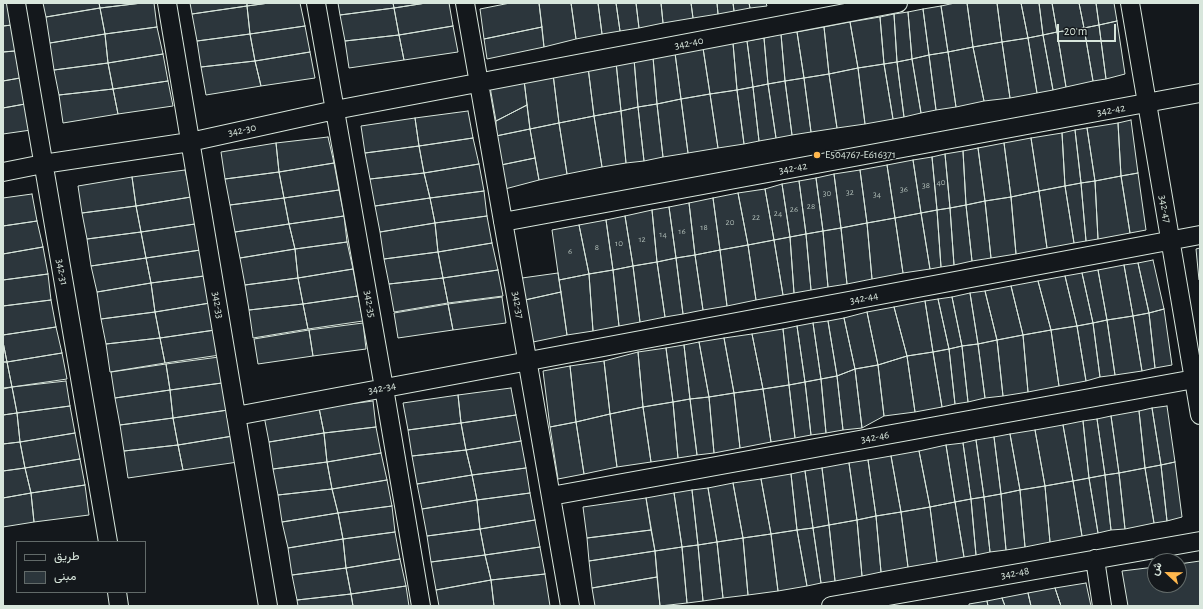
<!DOCTYPE html>
<meta charset="utf-8">
<style>
body{margin:0}
#map{position:relative;width:1203px;height:609px;overflow:hidden;background:#14181c;font-family:"Alegreya Sans",Vazirmatn,sans-serif}
canvas{display:block}
.frame{position:absolute;inset:0;border:4px solid #d8e6dc;pointer-events:none}
.legend{position:absolute;left:16px;top:541px;width:130px;height:52px;box-sizing:border-box;background:#14181c;border:1px solid #626a69;margin:0;padding:5px 7px;list-style:none;font-size:12px;color:#d8e6dc}
.legend li{display:flex;align-items:center;gap:8px;height:20px}
.legend b{width:20px;border:1px solid #626a69}
.north{position:absolute;left:1147px;top:553px;width:40px;height:40px;box-sizing:border-box;background:#14181c;border:1px solid #626a69;border-radius:50%;rotate:292deg;font-size:11px;font-weight:700;line-height:16px;text-align:center;color:#d8e6dc}
.north::after{content:'';display:block;margin:auto;width:14px;height:18px;background:#ffb74d;clip-path:polygon(50% 0,100% 100%,50% 72%,0 100%)}
.scale{position:absolute;left:1057px;top:24px;width:59px;height:18px;box-sizing:border-box;border:2px solid #d8e6dc;border-top:0;padding-left:5px;font-size:12px;line-height:14px;white-space:nowrap;color:#d8e6dc;-webkit-text-stroke:3px #14181c;paint-order:stroke}
</style>
<div id="map">
<canvas width="1203" height="609"></canvas>
<div class="frame"></div>
<ul class="legend">
<li><b style="height:5px;background:#14181c"></b>طريق</li>
<li><b style="height:11px;background:#2c363c"></b>مبنى</li>
</ul>
<div class="north">ش</div>
<div class="scale">20 m</div>
</div>
<script>
const g = document.querySelector('canvas').getContext('2d');
g.lineJoin = 'round';
function paint(path, color) { g.fillStyle = color; g.fill(path, 'evenodd'); }
const shape = rows => new Path2D(rows.map(r => 'M' + r).join(''));
function trace(path, color, width, dash) { g.strokeStyle = color; g.lineWidth = width; g.lineCap = dash ? 'butt' : 'round'; g.setLineDash(dash || []); g.stroke(path); }
function write(font, color, halo, rows, align = 'center') {
  g.font = font + ' "Alegreya Sans",sans-serif'; g.lineWidth = 3; g.setLineDash([]); g.textBaseline = 'middle'; g.strokeStyle = halo; g.fillStyle = color; for (const [text, x, y, turn = 0] of rows) {
    g.save(); g.translate(x, y); g.rotate((+turn || 0) * Math.PI / 180); g.textAlign = isNaN(turn) ? turn : align; if (halo) g.strokeText(text, 0, 0); g.fillText(text, 0, 0); g.restore();
  }
}
const building = shape([
 [3,3,8,3,12,25,3,26,3,3],
 [43,3,99,3,100,8,46,17,43,3],
 [99,3,142,3,100,8,99,3],
 [142,3,154,3,157,27,105,34,100,8,142,3],
 [190,3,247,3,247,6,192,14,190,3],
 [247,3,269,3,247,6,247,3],
 [269,3,300,3,305,26,250,34,247,6,269,3],
 [338,3,393,3,394,8,340,15,338,3],
 [393,3,426,3,394,8,393,3],
 [426,3,449,3,453,26,399,35,394,8,426,3],
 [510,3,539,3,542,27,484,39,480,9,510,3],
 [539,3,571,3,576,39,544,47,539,3],
 [571,3,598,3,602,34,576,39,571,3],
 [598,3,616,3,620,31,602,34,598,3],
 [616,3,636,3,639,28,620,31,616,3],
 [636,3,661,3,663,23,639,28,636,3],
 [661,3,691,3,693,18,663,23,661,3],
 [691,3,717,3,718,14,693,18,691,3],
 [717,3,733,3,734,11,718,14,717,3],
 [733,3,749,3,750,8,734,11,733,3],
 [749,3,766,3,767,6,750,8,749,3],
 [955,3,967,3,973,47,948,52,941,6,955,3],
 [967,3,997,3,1002,42,973,47,967,3],
 [997,3,1021,3,1028,38,1002,42,997,3],
 [1021,3,1039,3,1043,35,1028,38,1021,3],
 [1039,3,1052,3,1057,32,1043,35,1039,3],
 [1052,3,1079,3,1084,28,1057,32,1052,3],
 [1079,3,1096,3,1099,25,1084,28,1079,3],
 [1096,3,1114,3,1117,21,1099,25,1096,3],
 [247,6,250,34,197,41,192,14,247,6],
 [941,6,948,52,929,55,923,9,941,6],
 [100,8,105,34,50,43,46,17,100,8],
 [394,8,399,35,345,41,340,15,394,8],
 [923,9,929,55,912,59,908,12,923,9],
 [908,12,912,59,897,62,894,14,908,12],
 [894,14,897,62,884,64,880,17,894,14],
 [880,17,884,64,858,68,850,22,880,17],
 [1117,21,1125,74,1106,79,1099,25,1117,21],
 [850,22,858,68,829,74,824,27,850,22],
 [12,25,15,51,3,52,3,26,12,25],
 [1099,25,1106,79,1093,81,1084,28,1099,25],
 [305,26,310,52,255,61,250,34,305,26],
 [453,26,458,52,404,60,399,35,453,26],
 [157,27,163,54,108,63,105,34,157,27],
 [542,27,544,47,487,59,484,39,542,27],
 [824,27,829,74,804,78,797,32,824,27],
 [1084,28,1093,81,1066,87,1057,32,1084,28],
 [797,32,804,78,785,81,781,34,797,32],
 [1057,32,1066,87,1053,90,1043,35,1057,32],
 [105,34,108,63,54,70,50,43,105,34],
 [250,34,255,61,201,67,197,41,250,34],
 [781,34,785,81,768,84,764,38,781,34],
 [399,35,404,60,349,68,345,41,399,35],
 [1043,35,1053,90,1037,93,1028,38,1043,35],
 [764,38,768,84,753,87,747,41,764,38],
 [1028,38,1037,93,1010,98,1002,42,1028,38],
 [747,41,753,87,737,90,733,43,747,41],
 [1002,42,1010,98,984,101,973,47,1002,42],
 [733,43,737,90,710,94,703,48,733,43],
 [973,47,984,101,956,107,948,52,973,47],
 [703,48,710,94,681,99,675,53,703,48],
 [15,51,20,78,3,81,3,52,15,51],
 [310,52,315,78,261,86,255,61,310,52],
 [948,52,956,107,936,110,929,55,948,52],
 [675,53,681,99,657,104,653,57,675,53],
 [163,54,168,81,113,89,108,63,163,54],
 [929,55,936,110,921,113,912,59,929,55],
 [653,57,657,104,638,107,634,59,653,57],
 [634,59,638,107,621,111,616,62,634,59],
 [912,59,921,113,904,117,897,62,912,59],
 [255,61,261,86,206,95,201,67,255,61],
 [616,62,621,111,594,116,588,67,616,62],
 [897,62,904,117,893,119,884,64,897,62],
 [108,63,113,89,59,95,54,70,108,63],
 [884,64,893,119,865,124,858,68,884,64],
 [588,67,594,116,559,123,553,74,588,67],
 [858,68,865,124,837,128,829,74,858,68],
 [553,74,559,123,530,129,524,80,553,74],
 [829,74,837,128,811,132,804,78,829,74],
 [20,78,25,104,3,108,3,81,20,78],
 [804,78,811,132,792,135,785,81,804,78],
 [524,80,527,105,496,121,490,87,524,80],
 [168,81,173,106,118,114,113,89,168,81],
 [785,81,792,135,776,138,768,84,785,81],
 [768,84,776,138,759,141,753,87,768,84],
 [753,87,759,141,744,144,737,90,753,87],
 [113,89,118,114,63,123,59,95,113,89],
 [737,90,744,144,718,148,710,94,737,90],
 [710,94,718,148,688,153,681,99,710,94],
 [681,99,688,153,663,157,657,104,681,99],
 [25,104,31,130,3,134,3,108,25,104],
 [657,104,663,157,644,161,638,107,657,104],
 [527,105,530,129,496,136,496,121,527,105],
 [638,107,644,161,626,163,621,111,638,107],
 [468,111,473,138,419,146,415,118,468,111],
 [621,111,626,163,602,167,594,116,621,111],
 [594,116,602,167,567,174,559,123,594,116],
 [415,118,419,146,365,153,361,126,415,118],
 [1131,120,1138,173,1121,176,1118,123,1131,120],
 [559,123,567,174,539,180,530,129,559,123],
 [1118,123,1121,176,1095,181,1087,128,1118,123],
 [1087,128,1095,181,1081,183,1075,130,1087,128],
 [530,129,535,158,501,165,496,136,530,129],
 [1075,130,1081,183,1065,186,1062,133,1075,130],
 [1062,133,1065,186,1039,191,1031,138,1062,133],
 [328,137,334,163,279,172,276,143,328,137],
 [473,138,479,164,424,173,419,146,473,138],
 [1031,138,1039,191,1011,197,1004,143,1031,138],
 [276,143,279,172,225,179,221,152,276,143],
 [1004,143,1011,197,985,201,978,148,1004,143],
 [419,146,424,173,370,179,365,153,419,146],
 [978,148,985,201,966,205,963,151,978,148],
 [963,151,966,205,950,208,945,154,963,151],
 [945,154,950,208,937,210,932,157,945,154],
 [932,157,937,210,921,213,913,160,932,157],
 [535,158,539,180,505,189,501,165,535,158],
 [913,160,921,213,895,218,887,165,913,160],
 [334,163,339,190,284,198,279,172,334,163],
 [479,164,484,191,430,198,424,173,479,164],
 [887,165,895,218,867,223,860,170,887,165],
 [185,170,191,197,136,206,132,177,185,170],
 [860,170,867,223,841,228,834,174,860,170],
 [279,172,284,198,230,205,225,179,279,172],
 [424,173,430,198,375,206,370,179,424,173],
 [1138,173,1146,230,1130,233,1121,176,1138,173],
 [834,174,841,228,823,231,816,178,834,174],
 [1121,176,1130,233,1098,239,1095,181,1121,176],
 [132,177,136,206,82,213,78,186,132,177],
 [816,178,823,231,806,234,799,181,816,178],
 [799,181,806,234,790,237,782,184,799,181],
 [1095,181,1098,239,1086,241,1081,183,1095,181],
 [1081,183,1086,241,1074,243,1065,186,1081,183],
 [782,184,790,237,774,240,765,189,782,184],
 [1065,186,1074,243,1047,248,1039,191,1065,186],
 [765,189,774,240,748,245,738,193,765,189],
 [339,190,344,216,289,224,284,198,339,190],
 [484,191,487,216,435,223,430,198,484,191],
 [1039,191,1047,248,1016,254,1011,197,1039,191],
 [738,193,748,245,720,250,713,198,738,193],
 [32,194,37,221,3,226,3,198,32,194],
 [191,197,195,224,141,232,136,206,191,197],
 [1011,197,1016,254,991,258,985,201,1011,197],
 [284,198,289,224,235,232,230,205,284,198],
 [430,198,435,223,380,232,375,206,430,198],
 [713,198,720,250,695,255,689,203,713,198],
 [985,201,991,258,972,261,966,205,985,201],
 [689,203,695,255,676,258,669,207,689,203],
 [966,205,972,261,954,265,950,208,966,205],
 [136,206,141,232,87,239,82,213,136,206],
 [669,207,676,258,657,262,652,210,669,207],
 [950,208,954,265,941,267,937,210,950,208],
 [652,210,657,262,633,266,625,216,652,210],
 [937,210,941,267,930,269,921,213,937,210],
 [921,213,930,269,903,273,895,218,921,213],
 [344,216,347,242,295,249,289,224,344,216],
 [487,216,492,243,438,252,435,223,487,216],
 [625,216,633,266,613,270,606,220,625,216],
 [895,218,903,273,872,279,867,223,895,218],
 [606,220,613,270,589,274,579,225,606,220],
 [37,221,43,247,3,254,3,226,37,221],
 [435,223,438,252,384,259,380,232,435,223],
 [867,223,872,279,847,284,841,228,867,223],
 [195,224,200,250,146,258,141,232,195,224],
 [289,224,295,249,240,258,235,232,289,224],
 [579,225,589,274,559,280,552,230,579,225],
 [841,228,847,284,828,287,823,231,841,228],
 [823,231,828,287,811,290,806,234,823,231],
 [141,232,146,258,91,266,87,239,141,232],
 [806,234,811,290,794,293,790,237,806,234],
 [790,237,794,293,783,295,774,240,790,237],
 [774,240,783,295,756,300,748,245,774,240],
 [347,242,353,269,298,278,295,249,347,242],
 [492,243,498,270,443,278,438,252,492,243],
 [748,245,756,300,727,306,720,250,748,245],
 [43,247,48,274,3,280,3,254,43,247],
 [1200,248,1200,280,1199,280,1196,249,1200,248],
 [295,249,298,278,245,285,240,258,295,249],
 [201,250,204,276,151,283,146,258,201,250],
 [720,250,727,306,703,310,695,255,720,250],
 [438,252,443,278,389,284,384,259,438,252],
 [695,255,703,310,683,314,676,258,695,255],
 [146,258,151,283,97,292,91,266,146,258],
 [676,258,683,314,665,317,657,262,676,258],
 [1153,260,1164,309,1149,313,1138,263,1153,260],
 [657,262,665,317,640,322,633,266,657,262],
 [1138,263,1149,313,1133,316,1124,265,1138,263],
 [1124,265,1133,316,1107,320,1098,270,1124,265],
 [633,266,640,322,619,326,613,270,633,266],
 [353,269,358,296,303,304,298,278,353,269],
 [498,270,503,296,448,303,443,278,498,270],
 [613,270,619,326,593,331,589,274,613,270],
 [1098,270,1107,320,1093,323,1082,273,1098,270],
 [558,273,561,292,525,300,522,278,558,273],
 [1082,273,1093,323,1077,326,1065,276,1082,273],
 [48,274,51,300,3,306,3,280,48,274],
 [589,274,593,331,567,335,559,280,589,274],
 [204,276,210,303,155,312,151,283,204,276],
 [1065,276,1077,326,1051,330,1038,281,1065,276],
 [298,278,303,304,249,310,245,285,298,278],
 [443,278,448,303,394,312,389,284,443,278],
 [1038,281,1051,330,1023,335,1011,286,1038,281],
 [151,283,155,312,101,319,97,292,151,283],
 [1011,286,1023,335,997,340,985,291,1011,286],
 [985,291,997,340,978,344,970,293,985,291],
 [561,292,567,335,533,342,525,300,561,292],
 [970,293,978,344,962,346,952,297,970,293],
 [358,296,363,321,308,329,303,304,358,296],
 [502,297,506,323,453,330,448,304,502,297],
 [952,297,962,346,949,349,938,299,952,297],
 [938,299,949,349,933,352,925,301,938,299],
 [51,300,56,327,3,335,3,306,51,300],
 [925,301,933,352,907,356,894,307,925,301],
 [210,303,215,330,160,338,155,312,210,303],
 [303,304,308,329,253,338,249,310,303,304],
 [448,304,453,330,398,338,394,313,448,304],
 [894,307,907,356,878,365,867,312,894,307],
 [1164,309,1172,365,1155,368,1149,313,1164,309],
 [155,312,160,338,106,344,101,319,155,312],
 [867,312,878,365,855,369,844,318,867,312],
 [1149,313,1155,368,1142,371,1133,316,1149,313],
 [1133,316,1142,371,1115,375,1107,320,1133,316],
 [844,318,855,369,837,376,828,321,844,318],
 [1107,320,1115,375,1100,377,1093,323,1107,320],
 [828,321,837,376,821,379,813,323,828,321],
 [363,323,366,349,313,356,309,330,363,323],
 [813,323,821,379,805,382,797,326,813,323],
 [1093,323,1100,377,1086,381,1077,326,1093,323],
 [797,326,805,382,789,385,783,329,797,326],
 [1077,326,1086,381,1059,386,1051,330,1077,326],
 [56,327,62,353,7,362,3,342,3,335,56,327],
 [783,329,789,385,763,389,752,334,783,329],
 [215,330,220,355,165,363,160,338,215,330],
 [309,330,313,356,258,364,254,339,309,330],
 [1051,330,1059,386,1028,392,1023,335,1051,330],
 [752,334,763,389,734,393,724,338,752,334],
 [1023,335,1028,392,1003,396,997,340,1023,335],
 [160,338,165,363,110,372,106,344,160,338],
 [724,338,734,393,709,397,699,342,724,338],
 [997,340,1003,396,985,398,978,344,997,340],
 [3,342,7,362,3,362,3,342],
 [699,342,709,397,690,399,684,345,699,342],
 [978,344,985,398,968,402,962,346,978,344],
 [684,345,690,399,673,402,666,348,684,345],
 [962,346,968,402,955,404,949,349,962,346],
 [666,348,673,402,643,407,638,352,666,348],
 [949,349,955,404,942,407,933,352,949,349],
 [638,352,643,407,610,414,604,361,638,352],
 [933,352,942,407,915,412,907,356,933,352],
 [62,353,67,379,12,387,7,362,62,353],
 [907,356,915,412,884,416,878,365,907,356],
 [219,357,222,383,170,390,166,364,219,357],
 [604,361,610,414,576,422,570,366,604,361],
 [3,362,7,362,12,387,3,388,3,362],
 [166,364,170,390,115,398,111,372,166,364],
 [878,365,884,416,862,428,855,369,878,365],
 [570,366,576,422,550,427,543,371,570,366],
 [855,369,862,428,843,430,837,376,855,369],
 [837,376,843,430,826,433,821,379,837,376],
 [821,379,826,433,811,435,805,382,821,379],
 [66,381,70,406,17,413,12,387,66,381],
 [805,382,811,435,795,438,789,385,805,382],
 [222,383,228,410,173,418,170,390,222,383],
 [789,385,795,438,771,442,763,389,789,385],
 [12,387,17,413,3,415,3,389,12,387],
 [511,388,516,415,461,423,458,395,511,388],
 [763,389,771,442,740,448,734,393,763,389],
 [170,390,173,418,120,425,115,398,170,390],
 [734,393,740,448,714,453,709,397,734,393],
 [458,395,461,423,408,430,403,403,458,395],
 [709,397,714,453,697,455,690,399,709,397],
 [690,399,697,455,678,458,673,402,690,399],
 [373,401,376,427,324,433,319,408,373,401],
 [673,402,678,458,651,462,643,407,673,402],
 [70,406,75,433,20,442,17,413,70,406],
 [1167,406,1175,462,1161,465,1152,408,1167,406],
 [643,407,651,462,617,467,610,414,643,407],
 [319,408,324,433,269,442,264,416,319,408],
 [1152,408,1161,465,1145,468,1139,411,1152,408],
 [228,410,233,436,178,445,173,418,228,410],
 [1139,411,1145,468,1119,473,1111,416,1139,411],
 [17,413,20,442,3,444,3,415,17,413],
 [610,414,617,467,584,474,576,422,610,414],
 [516,415,521,441,466,450,461,423,516,415],
 [1111,416,1119,473,1105,475,1097,419,1111,416],
 [173,418,178,445,124,451,120,425,173,418],
 [1097,419,1105,475,1089,478,1083,421,1097,419],
 [1083,421,1089,478,1073,481,1063,425,1083,421],
 [576,422,584,474,558,479,550,427,576,422],
 [461,423,466,450,412,456,408,430,461,423],
 [1063,425,1073,481,1045,486,1035,430,1063,425],
 [376,427,381,453,327,462,324,433,376,427],
 [1035,430,1045,486,1020,490,1010,434,1035,430],
 [75,433,80,459,25,468,20,442,75,433],
 [324,433,327,462,273,469,269,442,324,433],
 [1010,434,1020,490,1001,494,994,437,1010,434],
 [233,436,238,462,183,470,178,445,233,436],
 [994,437,1001,494,984,497,976,440,994,437],
 [976,440,984,497,971,499,963,443,976,440],
 [521,441,526,468,472,475,466,450,521,441],
 [20,442,25,468,3,471,3,444,20,442],
 [963,443,971,499,955,502,946,445,963,443],
 [178,445,183,470,128,478,124,451,178,445],
 [946,445,955,502,930,507,919,451,946,445],
 [466,450,472,475,417,484,412,456,466,450],
 [919,451,930,507,901,512,891,456,919,451],
 [381,453,387,480,332,489,327,462,381,453],
 [891,456,901,512,876,516,868,460,891,456],
 [80,459,85,485,31,493,25,468,80,459],
 [868,460,876,516,857,520,849,463,868,460],
 [327,462,332,489,278,495,273,469,327,462],
 [1175,462,1182,517,1167,521,1161,465,1175,462],
 [849,463,857,520,829,525,822,468,849,463],
 [1161,465,1167,521,1154,523,1145,468,1161,465],
 [25,468,31,493,3,498,3,471,25,468],
 [526,468,530,493,477,500,472,475,526,468],
 [822,468,829,525,813,528,805,471,822,468],
 [1145,468,1154,523,1125,529,1119,473,1145,468],
 [805,471,813,528,797,530,791,474,805,471],
 [1119,473,1125,529,1111,530,1105,475,1119,473],
 [791,474,797,530,771,534,761,479,791,474],
 [472,475,477,500,422,509,417,484,472,475],
 [1105,475,1111,530,1098,533,1089,478,1105,475],
 [1089,478,1098,533,1082,536,1073,481,1089,478],
 [761,479,771,534,743,538,733,483,761,479],
 [387,480,392,506,338,513,332,489,387,480],
 [1073,481,1082,536,1050,542,1045,486,1073,481],
 [733,483,743,538,717,542,708,488,733,483],
 [85,485,89,515,34,522,31,493,85,485],
 [1045,486,1050,542,1025,547,1020,490,1045,486],
 [708,488,717,542,698,545,692,490,708,488],
 [332,489,338,513,282,522,278,495,332,489],
 [692,490,698,545,682,547,674,493,692,490],
 [1020,490,1025,547,1006,550,1001,494,1020,490],
 [31,493,34,522,3,527,3,498,31,493],
 [530,493,535,520,480,529,477,500,530,493],
 [674,493,682,547,655,551,646,498,674,493],
 [1001,494,1006,550,990,552,984,497,1001,494],
 [984,497,990,552,976,555,971,499,984,497],
 [646,498,651,530,587,538,583,507,646,498],
 [971,499,976,555,964,557,955,502,971,499],
 [477,500,480,529,427,536,422,509,477,500],
 [955,502,964,557,937,562,930,507,955,502],
 [392,506,395,532,343,539,338,513,392,506],
 [930,507,937,562,908,567,901,512,930,507],
 [901,512,908,567,881,572,876,516,901,512],
 [338,513,343,539,288,548,282,522,338,513],
 [876,516,881,572,862,576,857,520,876,516],
 [535,520,540,547,485,555,480,529,535,520],
 [857,520,862,576,835,581,829,525,857,520],
 [829,525,835,581,821,583,813,528,829,525],
 [813,528,821,583,807,586,797,530,813,528],
 [480,529,485,555,431,562,427,536,480,529],
 [651,530,655,551,589,561,587,538,651,530],
 [797,530,807,586,778,591,771,534,797,530],
 [395,532,400,559,346,568,343,539,395,532],
 [771,534,778,591,748,595,743,538,771,534],
 [743,538,748,595,723,598,717,542,743,538],
 [343,539,346,568,292,575,288,548,343,539],
 [717,542,723,598,703,601,698,545,717,542],
 [698,545,703,601,687,603,682,547,698,545],
 [540,547,545,574,491,580,485,555,540,547],
 [682,547,687,603,660,606,655,551,682,547],
 [655,551,657,577,592,588,589,561,655,551],
 [485,555,491,580,436,590,431,562,485,555],
 [400,559,406,586,351,594,346,568,400,559],
 [1200,561,1200,606,1128,606,1122,571,1155,567,1155,585,1179,585,1179,564,1200,561],
 [346,568,351,594,297,600,292,575,346,568],
 [545,574,550,606,494,606,491,580,545,574],
 [657,577,660,606,595,606,592,588,657,577],
 [491,580,494,606,439,606,436,590,491,580],
 [1086,583,1091,606,1061,606,1055,588,1086,583],
 [406,586,409,606,353,606,351,594,406,586],
 [1055,588,1061,606,1031,606,1028,593,1055,588],
 [1028,593,1031,606,1005,606,1002,598,1028,593],
 [351,594,353,606,298,606,297,600,351,594],
 [1002,598,1005,606,988,606,987,601,1002,598],
 [987,601,988,606,969,606,969,604,987,601]
]);
const minor = shape([
 [16,3,108,542],
 [167,3,268,606],
 [316,3,384,388,421,606],
 [465,3,570,606],
 [1130,3,1200,415],
 [3,172,43,164,190,142,335,110,898,3],
 [503,222,1200,93],
 [236,416,1200,235],
 [551,496,1200,378],
 [1095,559,1102,606],
 [117,592,119,606],
 [831,606,1200,541]
]);
const markers = [
 [817,155,4,"#ffb74d"]
];
const numberNames = [
 ["40",941,182],
 ["38",926,185],
 ["36",904,189],
 ["32",850,192],
 ["30",827,193],
 ["34",877,194],
 ["28",811,206],
 ["26",794,209],
 ["24",778,213],
 ["22",756,217],
 ["20",730,222],
 ["18",704,227],
 ["16",682,231],
 ["14",663,234],
 ["12",642,239],
 ["10",619,243],
 ["8",597,247],
 ["6",570,251]
];
const streetNames = [
 ["342-40",689,43,-11],
 ["342-42",1111,110,-10],
 ["342-30",242,130,-12],
 ["342-42",793,168,-10],
 ["342-47",1165,209,80],
 ["342-31",62,272,80],
 ["342-44",864,298,-11],
 ["342-35",370,304,80],
 ["342-33",218,305,80],
 ["342-37",518,305,80],
 ["342-34",382,388,-11],
 ["342-46",875,437,-10],
 ["342-48",1015,573,-10]
];
const poiNames = [
 ["E504767-E616371",825,155]
];
paint(building, '#2c363c');
trace(building, '#d8e6dc', 1);
trace(minor, '#d8e6dc', 20);
trace(minor, '#14181c', 18);
for (const [x, y, r, color] of markers) { const dot = new Path2D(); dot.arc(x, y, r, 0, 2 * Math.PI); g.fillStyle = color; g.fill(dot); trace(dot, '#14181c', 1.5); }
write('9px', '#adbab4', null, numberNames);
write('11px', '#d8e6dc', '#14181c', streetNames);
write('11px', '#d8e6dc', '#14181c', poiNames, 'left');
</script>
